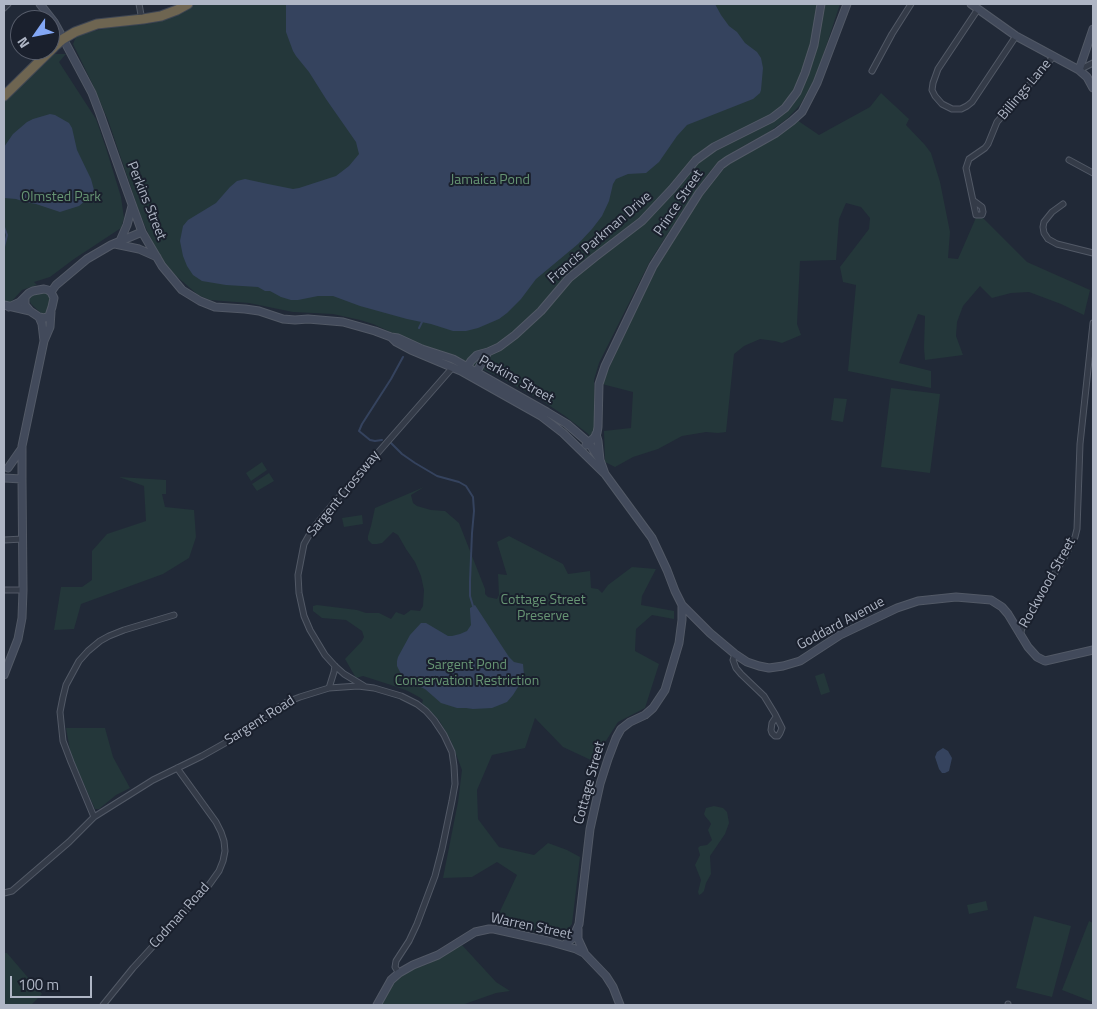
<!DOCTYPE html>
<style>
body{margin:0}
#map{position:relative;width:1097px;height:1009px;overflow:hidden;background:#212937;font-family:"Titillium Web",sans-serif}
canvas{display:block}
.frame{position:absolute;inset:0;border:5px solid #afb6c5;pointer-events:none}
.north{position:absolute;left:10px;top:10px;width:50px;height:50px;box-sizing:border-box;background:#1a202d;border:1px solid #565c6a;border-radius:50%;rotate:237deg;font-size:14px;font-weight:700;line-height:20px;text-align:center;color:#afb6c5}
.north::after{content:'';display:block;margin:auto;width:18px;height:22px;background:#83a7f5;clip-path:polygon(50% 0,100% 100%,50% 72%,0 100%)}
.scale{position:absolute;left:10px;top:976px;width:82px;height:22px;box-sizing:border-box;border:2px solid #afb6c5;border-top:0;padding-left:6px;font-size:15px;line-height:18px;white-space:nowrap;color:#afb6c5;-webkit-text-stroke:4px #1a202d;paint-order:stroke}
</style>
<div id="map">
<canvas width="1097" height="1009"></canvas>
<div class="frame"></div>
<div class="north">N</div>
<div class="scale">100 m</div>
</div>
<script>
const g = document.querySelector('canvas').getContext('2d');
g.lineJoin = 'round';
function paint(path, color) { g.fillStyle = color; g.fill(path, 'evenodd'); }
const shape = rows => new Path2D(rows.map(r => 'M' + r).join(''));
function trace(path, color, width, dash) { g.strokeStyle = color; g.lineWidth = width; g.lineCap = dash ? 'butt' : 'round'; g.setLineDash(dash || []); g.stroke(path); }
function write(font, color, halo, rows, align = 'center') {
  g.font = font + ' "Titillium Web",sans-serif'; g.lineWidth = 4; g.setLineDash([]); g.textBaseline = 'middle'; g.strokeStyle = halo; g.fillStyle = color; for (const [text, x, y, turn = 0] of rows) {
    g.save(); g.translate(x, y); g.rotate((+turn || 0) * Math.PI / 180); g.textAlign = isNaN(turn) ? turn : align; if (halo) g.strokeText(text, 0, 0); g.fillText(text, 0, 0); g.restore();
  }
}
const green = shape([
 [195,4,840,4,816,77,800,105,788,118,769,132,738,149,713,168,698,187,650,261,599,363,594,380,595,427,593,434,590,436,587,433,565,416,541,400,497,376,456,357,419,345,373,324,360,320,333,314,293,312,249,303,210,300,198,295,174,274,156,251,141,217,108,120,92,83,73,44,76,37,89,32,112,27,148,24,161,21,184,11],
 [55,54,66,54,59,62,96,119,106,148,121,197,124,218,121,228,74,259,50,277,34,282,37,285,22,290,11,302,4,303,4,101,50,57],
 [881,93,909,119,906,125,925,145,931,153,940,182,950,232,948,258,958,259,978,213,1027,262,1090,290,1084,315,1061,304,1029,292,1011,293,992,298,980,286,963,306,957,322,956,336,963,355,925,360,924,348,925,316,918,314,899,363,931,371,931,388,848,371,856,285,843,282,840,267,869,229,870,218,861,207,846,203,839,219,836,260,800,261,797,324,801,335,782,343,775,341,760,339,744,346,734,354,726,432,718,433,706,432,682,436,658,449,633,457,615,467,605,462,604,431,631,428,633,392,602,384,634,313,659,264,705,189,727,165,797,120,819,135,870,107],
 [46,293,49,295,51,298,48,311,46,313,42,314,31,304,29,299,33,294],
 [891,388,940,394,930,473,881,467],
 [834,398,847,399,843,422,831,420],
 [262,462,267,470,251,481,246,473],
 [269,473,274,481,257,491,252,484],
 [119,477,166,480,166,494,162,494,165,507,194,510,196,537,189,558,163,574,81,604,74,629,54,630,61,587,82,587,92,580,92,551,107,534,146,521,144,486],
 [424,487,411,495,413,503,417,506,431,510,445,511,459,523,485,589,485,594,488,597,497,599,499,595,498,574,507,575,497,542,509,536,563,564,568,574,590,571,591,588,598,589,602,593,608,585,632,567,656,569,642,596,641,605,674,611,674,619,652,615,636,629,635,651,659,664,645,708,618,722,593,761,563,747,535,718,525,748,492,755,477,790,478,819,499,847,534,855,548,843,567,850,580,857,572,924,561,937,494,924,517,875,497,862,472,877,443,878,458,802,462,770,451,741,439,720,422,703,423,700,419,697,408,691,391,685,363,676,356,678,345,659,362,641,364,637,362,631,346,620,322,618,313,611,313,606,317,605,357,610,366,613,379,613,391,619,396,612,404,615,411,610,420,611,423,606,424,590,421,576,415,562,406,549,398,535,393,532,382,543,377,544,372,544,368,540,368,536,371,526,375,508],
 [362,515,363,524,344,527,342,518],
 [824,673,830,692,821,695,815,676],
 [66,728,105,728,113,757,130,788,116,795,99,809,95,809,74,762,70,750],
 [714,806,723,808,727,812,729,823,725,834,710,856,711,874,706,883,704,891,701,894,699,895,698,892,701,880,695,865,700,855,698,848,700,846,707,845,712,840,708,830,711,824,710,822,705,816,704,814,706,808],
 [986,901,988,910,969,914,967,905],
 [1034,916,1071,926,1052,997,1016,988],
 [1089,921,1093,923,1093,1002,1062,990],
 [462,945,496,982,510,991,496,993,462,1005,379,1005,394,982,399,977,409,971,428,964],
 [4,953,7,953,42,994,31,1005,4,1005]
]);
const water = shape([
 [286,4,715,4,721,15,729,26,737,32,745,43,757,52,761,58,763,68,761,90,760,93,753,99,687,125,677,136,659,162,646,173,628,174,616,179,613,184,609,201,602,216,592,229,578,244,536,279,521,299,507,313,499,319,478,328,466,331,453,331,431,324,407,319,360,306,333,296,318,296,298,300,291,300,281,297,270,291,265,291,258,287,226,285,202,281,193,275,187,266,183,256,180,241,183,226,188,220,216,203,230,187,237,181,245,179,268,184,293,189,299,188,336,176,349,166,359,154,356,142,326,99,309,72,296,56,293,51,286,32],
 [50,114,55,115,69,123,72,128,77,150,91,179,94,190,92,195,79,206,60,212,36,204,25,202,16,199,4,198,4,147,13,134,27,122,33,119],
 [475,605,509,657,514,662,523,664,524,675,523,679,513,695,507,702,492,708,473,709,466,708,457,708,441,703,425,689,407,681,400,672,397,666,397,661,398,657,410,635,421,623,426,623,448,636,452,636,460,634,467,631,471,625,470,611,470,608],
 [943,748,948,751,952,758,949,771,945,773,942,773,939,769,935,757,937,752]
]);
const stream = shape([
 [4,227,7,235,4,247],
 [419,328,422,322],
 [382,440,375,441,370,440,359,431,362,424,391,379,403,357],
 [390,442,402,454,415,463,437,476,459,482,466,486,473,497,474,511,472,533,470,581,470,596,473,606]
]);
const street = shape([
 [139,4,142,20],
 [4,8,8,4],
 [978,9,938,69,933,83,932,90,935,96,942,104,952,109,961,109,967,106,972,102,1016,36],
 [1079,70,1093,63],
 [872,71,892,34,911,4],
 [1069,160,1093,173],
 [974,201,982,207,983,212,982,215,976,215,966,168,969,159,985,148,988,144,997,122,1054,56],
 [1063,204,1052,212,1044,222,1043,227,1044,233,1048,239,1057,244,1093,253],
 [4,540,23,539],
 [4,590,23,590],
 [1020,635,1024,622,1063,560,1075,537,1077,529,1080,444,1093,323],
 [735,654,733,660,736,668,741,674,764,696,775,714,782,728,780,733,778,736,775,736,772,733,771,730,772,723,776,717],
 [364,686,344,674,335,666,325,655,310,630,304,616,299,593,298,575,304,544,312,530,333,504,453,367],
 [329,688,334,672,335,666],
 [94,817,71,762,63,741,60,712,63,697,66,685,79,661,88,651,100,641,109,636,124,630,174,615],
 [4,893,12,891,69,842,94,817,153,780,202,756,241,734,279,707,287,702,300,697,329,688,358,686,374,688,401,696,417,704,426,711,434,720,444,735,452,752,454,766,455,784,452,801,442,849,435,876,417,924,409,941,396,961,395,967,399,973],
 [1008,1004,1008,1005],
 [103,1005,133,968,209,885,219,871,223,861,225,851,224,841,221,832,216,822,177,768]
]);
const secondary = shape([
 [40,4,54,22,59,31,92,93,100,114,125,185,142,232,162,266,182,290,200,301,215,307,245,309,259,311,283,319,295,320,308,319,343,322,375,331,391,337,398,338,422,349,453,359,547,412,567,424,589,443,600,460,605,474],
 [971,4,1016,36,1079,70,1087,77,1093,88],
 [1079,70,1093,29],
 [120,241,127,225,132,206],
 [115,244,139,249,157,257],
 [51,292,56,285,87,259,111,245,142,232],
 [25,298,25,305,30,311,39,317,45,318,49,316,52,307,54,298,51,292],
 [4,305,30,311],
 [9,307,20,302,29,293,33,291,44,289,48,290,51,292],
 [39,317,42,324,44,341],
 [391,337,396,342,411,350,461,371,541,416,563,433,605,474,652,538,667,570,675,591,682,605,682,620,679,643,665,690,653,708,645,715,630,722,621,729,616,738,608,759,600,784,590,829,579,924,573,938,564,945],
 [465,370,471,361,477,355,488,352,499,347,515,335,541,311,569,278,595,257,642,221,672,189,696,160,714,147,772,118,785,108,797,92,805,73,814,45,821,4],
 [474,376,488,352],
 [596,434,598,441,600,460],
 [586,445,594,438,597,433,598,427,599,384,605,366,653,266,699,193,721,165,728,160,776,133,792,121,802,112,817,83,847,4],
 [8,468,22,448],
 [4,478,22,479],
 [682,605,710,633,735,654,747,662,759,666,769,668,783,666,800,661,840,635,897,608,918,601,956,597,991,600,1002,607,1008,614,1028,647,1037,657,1045,661,1093,650],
 [4,675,18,639,22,618,23,590,22,479,22,446,44,341,50,327,51,312],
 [578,929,578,939,584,952],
 [377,1005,391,980,399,973,413,965,438,955,475,932,489,929,494,929,548,941,576,949,584,953,606,976,613,987,620,1005]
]);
const highway = shape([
 [4,96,54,47,63,39,75,32,97,24,143,19,161,16,177,10,188,4]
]);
const streetNames = [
 ["Billings Lane",1025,90,-50],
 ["Perkins Street",146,201,68],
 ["Prince Street",679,203,-56],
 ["Francis Parkman Drive",600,238,-41],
 ["Perkins Street",516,380,29],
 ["Sargent Crossway",344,494,-51],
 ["Rockwood Street",1048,583,-61],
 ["Goddard Avenue",841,624,-28],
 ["Sargent Road",260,721,-32],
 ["Cottage Street",590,783,-75],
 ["Codman Road",180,916,-48],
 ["Warren Street",531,927,12]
];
const parkNames = [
 ["Jamaica Pond",490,181],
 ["Olmsted Park",61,198],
 ["Cottage Street",543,601],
 ["Preserve",543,617],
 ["Sargent Pond",467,666],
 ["Conservation Restriction",467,682]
];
paint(green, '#24373a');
paint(water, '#35435e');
trace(stream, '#35435e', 2);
trace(street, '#525966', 7);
trace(secondary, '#525966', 9);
trace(highway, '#3f4653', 11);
trace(street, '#343b48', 5);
trace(secondary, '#424a5b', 7);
trace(highway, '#6e6551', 9);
write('14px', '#afb6c5', '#1a202d', streetNames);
write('14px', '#679574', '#1a202d', parkNames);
</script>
